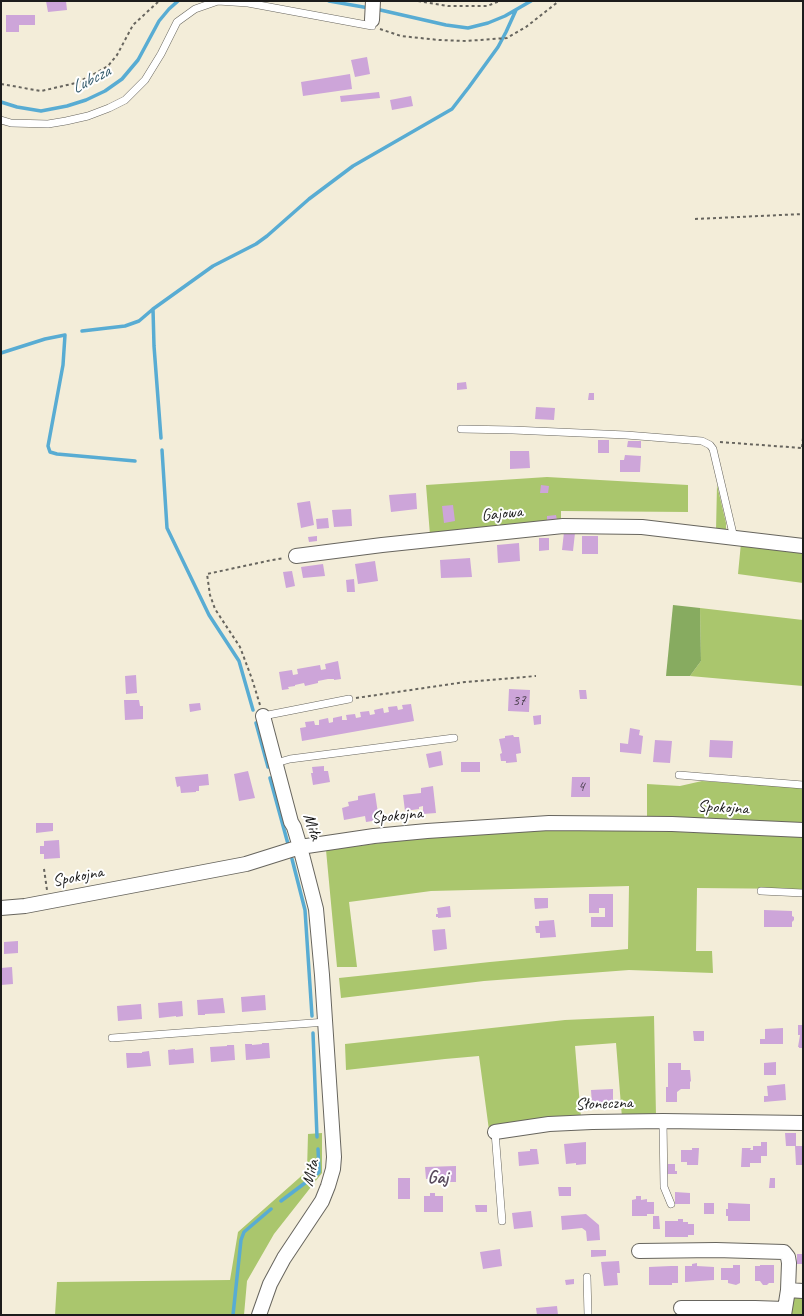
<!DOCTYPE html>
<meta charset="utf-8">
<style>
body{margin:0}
#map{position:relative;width:804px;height:1316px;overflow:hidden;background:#f3edd9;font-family:Caveat,sans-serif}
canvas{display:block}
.frame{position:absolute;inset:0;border:2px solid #1c1c1c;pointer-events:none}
</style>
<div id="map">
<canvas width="804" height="1316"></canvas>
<div class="frame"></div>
</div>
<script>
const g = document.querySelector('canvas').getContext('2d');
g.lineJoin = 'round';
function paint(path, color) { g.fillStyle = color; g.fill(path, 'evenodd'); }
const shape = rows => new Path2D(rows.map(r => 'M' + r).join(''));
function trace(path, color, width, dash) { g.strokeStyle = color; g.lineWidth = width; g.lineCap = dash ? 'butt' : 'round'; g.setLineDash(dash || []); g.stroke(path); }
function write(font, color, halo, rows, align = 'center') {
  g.font = font + ' Caveat,sans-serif'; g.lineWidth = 4; g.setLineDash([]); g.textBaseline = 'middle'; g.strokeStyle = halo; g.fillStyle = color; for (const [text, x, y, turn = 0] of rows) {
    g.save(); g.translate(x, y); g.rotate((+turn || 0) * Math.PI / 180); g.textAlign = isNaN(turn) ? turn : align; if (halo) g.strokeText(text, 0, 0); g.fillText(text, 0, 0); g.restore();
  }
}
const green = shape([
 [547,477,688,485,688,512,561,511,561,523,430,535,426,485],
 [717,485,726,523,726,531,716,531],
 [741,543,803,551,803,583,738,574],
 [700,608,803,620,803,686,690,676,701,661],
 [702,781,803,788,803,824,647,818,647,784,680,786],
 [552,829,803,835,803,889,697,888,696,951,712,951,713,973,629,970,484,981,341,998,339,978,490,962,628,949,629,886,431,891,349,902,357,967,337,967,326,850,435,836],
 [654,1016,656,1116,622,1118,616,1043,575,1046,581,1118,489,1130,479,1056,445,1059,346,1070,345,1044,565,1020],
 [322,1133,322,1173,274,1234,247,1281,244,1315,55,1315,57,1282,230,1280,238,1232,307,1171,308,1134],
 [799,1293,803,1293,803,1315,787,1315,789,1300]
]);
const forest = shape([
 [673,605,700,608,701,661,690,676,666,676]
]);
const stream = shape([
 [329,1,369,8],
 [376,9,446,25,468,28,488,23,505,16,531,1],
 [1,102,17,107,41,111,67,106,86,100,105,91,122,79,138,60,159,21,169,9,178,1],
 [82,331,125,326,139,321,153,309],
 [65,335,63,365,48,446,50,452,57,454,135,461],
 [1,353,45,339,65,335],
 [161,438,154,346,153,309,213,266,256,244,267,236,309,199,353,166,452,109,469,87,498,47,506,32,516,10],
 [162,450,167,528,209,615,239,661,253,710],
 [256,723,268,767],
 [270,778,288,844],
 [292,859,305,910,312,1016],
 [313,1033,317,1137],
 [317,1174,319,1172,319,1169,318,1149],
 [281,1201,305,1183],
 [233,1315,241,1240,244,1232,271,1209]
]);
const building = shape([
 [46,1,66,1,67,10,48,12],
 [6,15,35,15,35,25,19,25,19,32,6,32],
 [367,57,370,74,355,77,351,60],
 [350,74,352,89,303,96,301,82],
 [379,92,380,98,341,102,340,96],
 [411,96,413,106,392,110,390,100],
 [466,382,467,389,457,390,457,383],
 [589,393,594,393,594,400,588,400],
 [536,407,555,408,554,420,535,419],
 [598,440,609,440,609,453,598,453],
 [628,441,641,441,641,448,627,447],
 [510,451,529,451,530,468,510,469],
 [625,455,641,456,640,472,620,472,620,460,624,460],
 [541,485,549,486,548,493,540,493],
 [416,493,417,509,391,512,389,495],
 [310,501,314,525,301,528,297,503],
 [453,505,455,521,444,523,442,506],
 [351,509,352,526,334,527,332,510],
 [556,515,557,520,547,521,547,516],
 [328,518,329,528,317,529,316,519],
 [564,532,575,533,573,551,562,550],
 [317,536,317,541,309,542,308,537],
 [582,536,598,536,598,554,582,554],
 [539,538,549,538,549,550,539,551],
 [519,543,520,561,498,563,497,545],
 [470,558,472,577,441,578,440,560],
 [375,561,378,581,358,584,355,564],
 [323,564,325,576,303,578,301,567],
 [292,571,295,586,286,588,283,572],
 [354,579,355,592,347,592,346,580],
 [338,661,341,679,334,680,334,679,328,679,318,681,318,683,305,686,304,683,295,685,295,686,288,687,289,689,282,690,279,672,292,670,293,675,298,674,297,669,320,665,321,670,326,669,325,664],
 [136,675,137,693,126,694,125,676],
 [509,689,530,690,529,712,508,711],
 [579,690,586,690,587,699,580,699],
 [124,700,139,700,140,706,143,706,143,719,125,720],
 [200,703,201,710,190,712,189,704],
 [411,704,414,721,302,741,300,728,306,727,305,722,314,721,315,725,319,725,319,720,328,718,329,723,333,722,333,718,342,716,342,720,347,720,346,715,355,714,356,718,361,717,360,712,369,711,370,715,375,714,374,710,383,708,384,713,389,712,388,707,397,706,398,710,403,709,402,705],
 [541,715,541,724,534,725,533,716],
 [630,728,640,730,639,735,643,736,641,754,620,752,620,743,628,744],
 [513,735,514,737,519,737,521,753,516,754,517,762,506,763,506,761,501,761,500,754,502,753,499,739,505,738,505,736],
 [655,740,672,741,670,763,653,762],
 [710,740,733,741,732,758,709,757],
 [441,751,443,765,429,768,426,754],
 [461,762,480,762,480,772,461,772],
 [324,766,324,771,328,771,330,782,313,785,311,773,313,773,312,767],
 [248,771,255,798,239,801,234,774],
 [208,774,209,785,199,786,199,791,196,791,196,792,181,793,180,786,177,787,175,777],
 [572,777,590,777,590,797,571,797],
 [433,786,436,813,423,814,423,806,419,807,419,809,405,811,403,795,421,793,421,788],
 [375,793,379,820,366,822,365,816,344,820,342,808,349,806,348,802,358,800,358,796],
 [36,823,53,823,53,831,36,833],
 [59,840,60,858,44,859,44,854,40,854,40,846,44,846,44,841],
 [589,894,613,894,613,927,591,927,591,917,605,917,605,908,599,908,599,913,589,913],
 [534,898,548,898,548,908,535,909],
 [450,906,451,917,438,918,438,917,436,917,436,914,438,914,437,908],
 [764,910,792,911,792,916,794,917,794,920,792,922,792,927,764,927],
 [554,920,556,937,540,938,540,933,536,933,535,926,539,926,539,921],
 [445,929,447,949,434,951,432,930],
 [18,941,18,953,4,954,4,942],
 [12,967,13,984,1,985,1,968],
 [265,995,266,1010,242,1012,241,997],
 [223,998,225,1013,205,1014,205,1015,198,1015,197,1000],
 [182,1001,183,1016,176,1017,176,1016,159,1018,158,1003],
 [141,1004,142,1019,118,1021,117,1006],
 [798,1025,803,1025,803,1048,799,1048,799,1047,798,1047,800,1035,798,1035],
 [783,1028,783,1044,760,1044,760,1039,765,1039,765,1029],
 [693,1031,704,1031,704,1041,694,1041],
 [262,1043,269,1043,270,1058,246,1060,245,1044,252,1044,252,1045,262,1044],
 [227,1045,234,1045,235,1060,211,1062,210,1047,227,1046],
 [193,1048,194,1063,169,1065,168,1050,175,1049,175,1050],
 [149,1051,151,1066,127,1068,126,1053,142,1053,142,1052],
 [776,1062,776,1075,764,1075,764,1063],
 [668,1063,681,1063,681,1070,690,1070,691,1081,690,1082,690,1089,681,1089,677,1092,677,1102,666,1102,666,1087,668,1087],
 [785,1084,786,1100,764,1102,764,1096,768,1096,767,1086],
 [613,1089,613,1104,592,1105,591,1090],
 [785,1133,796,1133,796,1146,786,1146],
 [586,1142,586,1164,576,1165,576,1163,566,1164,564,1144],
 [761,1142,767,1142,767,1156,761,1156,761,1163,750,1163,750,1167,741,1167,742,1148,751,1148,750,1150,753,1150,753,1146,761,1146],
 [795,1146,803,1146,803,1165,796,1165],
 [692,1148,699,1148,698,1165,687,1165,687,1162,681,1162,681,1150,692,1150],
 [530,1149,537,1149,539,1164,519,1166,518,1152,530,1151],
 [668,1164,675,1164,675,1171,677,1171,677,1174,667,1174],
 [456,1166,456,1182,445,1182,444,1178,426,1179,425,1167],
 [398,1178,410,1178,410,1199,398,1199],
 [770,1178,775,1178,775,1188,769,1188],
 [558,1187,571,1187,571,1196,559,1196],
 [675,1192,690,1193,690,1204,675,1204],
 [430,1193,435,1193,435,1196,443,1196,443,1212,424,1212,424,1196,430,1196],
 [636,1196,641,1196,641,1200,647,1199,647,1202,654,1202,654,1214,647,1214,647,1216,632,1216,632,1200,636,1199],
 [704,1203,714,1203,714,1214,704,1214],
 [728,1203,750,1204,750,1221,728,1221,728,1216,726,1216,726,1209,728,1209],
 [475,1205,487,1205,487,1212,476,1212],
 [531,1211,533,1227,514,1229,512,1213],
 [586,1214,599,1225,600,1240,587,1241,586,1231,582,1228,562,1230,561,1216],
 [653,1216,659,1216,660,1229,653,1229],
 [678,1219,683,1219,683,1222,688,1222,688,1224,694,1224,694,1235,688,1235,688,1237,665,1237,665,1221,678,1221],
 [500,1249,502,1266,483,1269,480,1252],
 [591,1250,606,1250,606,1256,591,1257],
 [797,1254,803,1254,803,1264,797,1264],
 [619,1261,620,1273,617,1273,618,1285,604,1286,601,1262],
 [697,1263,697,1266,714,1267,714,1280,685,1282,685,1266,692,1266,692,1264],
 [733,1265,740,1265,740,1283,736,1285,728,1283,728,1280,721,1280,721,1268,733,1268],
 [760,1265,774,1265,774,1283,769,1283,767,1285,763,1285,760,1281,755,1281,755,1266,760,1266],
 [671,1266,678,1266,678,1283,672,1283,672,1285,649,1285,649,1267],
 [574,1279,574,1284,566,1285,565,1280],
 [557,1306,558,1315,537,1315,536,1308]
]);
const path = shape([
 [418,1,448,6,487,6,500,1],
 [380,29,401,36,439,40,466,41,507,38,526,27,559,1],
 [1,84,41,91,76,83,94,74,108,66,117,55,133,25,159,1],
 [695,219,803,214],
 [720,442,802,448],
 [802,447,803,438],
 [356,698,465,682,536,676],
 [260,705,252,679,240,647,215,609,210,595,207,574,272,560,284,558],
 [44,869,47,890]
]);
const lane = shape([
 [1,120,11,123,48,124,66,121,88,116,109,108,125,100,145,80,161,54,177,22,195,9,218,1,248,3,372,26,372,20],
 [461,429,513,430,626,435,702,441,710,445,713,449,734,538],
 [263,716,349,699],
 [276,763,290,759,454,738],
 [679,775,803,785],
 [761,891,803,893],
 [112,1038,326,1022],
 [663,1121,664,1187,671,1204],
 [495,1132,502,1221],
 [587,1277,588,1315]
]);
const street = shape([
 [372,20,373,1],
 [296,556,382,545,563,526,642,527,803,546],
 [1,908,25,906,204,872,246,864,300,847,374,836,427,831,549,823,672,824,803,830],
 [495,1132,549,1124,592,1122,663,1121,803,1123],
 [639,1251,716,1250,784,1252,788,1257,789,1263,788,1290,784,1315],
 [788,1290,803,1291],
 [681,1308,755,1308,785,1309],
 [259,1315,270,1284,284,1258,322,1201,328,1186,333,1169,334,1157,322,975,316,909,300,847,294,827,291,822,263,716]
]);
const numberNames = [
 ["37",519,701],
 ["4",581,787]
];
const streetNames = [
 ["Gajowa",502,514,-6],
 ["Spokojna",723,808,3],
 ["Spokojna",397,816,-6],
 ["Miła",312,827,72],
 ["Spokojna",78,877,-11],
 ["Słoneczna",604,1104,-2],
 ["Miła",311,1173,-76]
];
const waterNames = [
 ["Lubcza",91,80,-27]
];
const neighbourhoodNames = [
 ["Gaj",438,1178]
];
paint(green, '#aac66d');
paint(forest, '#87ab60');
trace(stream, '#58acd3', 3.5);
paint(building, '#cda5d9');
trace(lane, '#67655e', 8);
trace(street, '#67655e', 16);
trace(path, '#67655e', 2, [3, 3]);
trace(lane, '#fff', 7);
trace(street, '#fff', 14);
write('15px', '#483e4b', null, numberNames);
write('17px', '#1c1c1c', '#fff', streetNames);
write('italic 18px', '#375d6e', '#fff', waterNames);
write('bold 18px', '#5a4c5e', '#fff', neighbourhoodNames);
</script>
